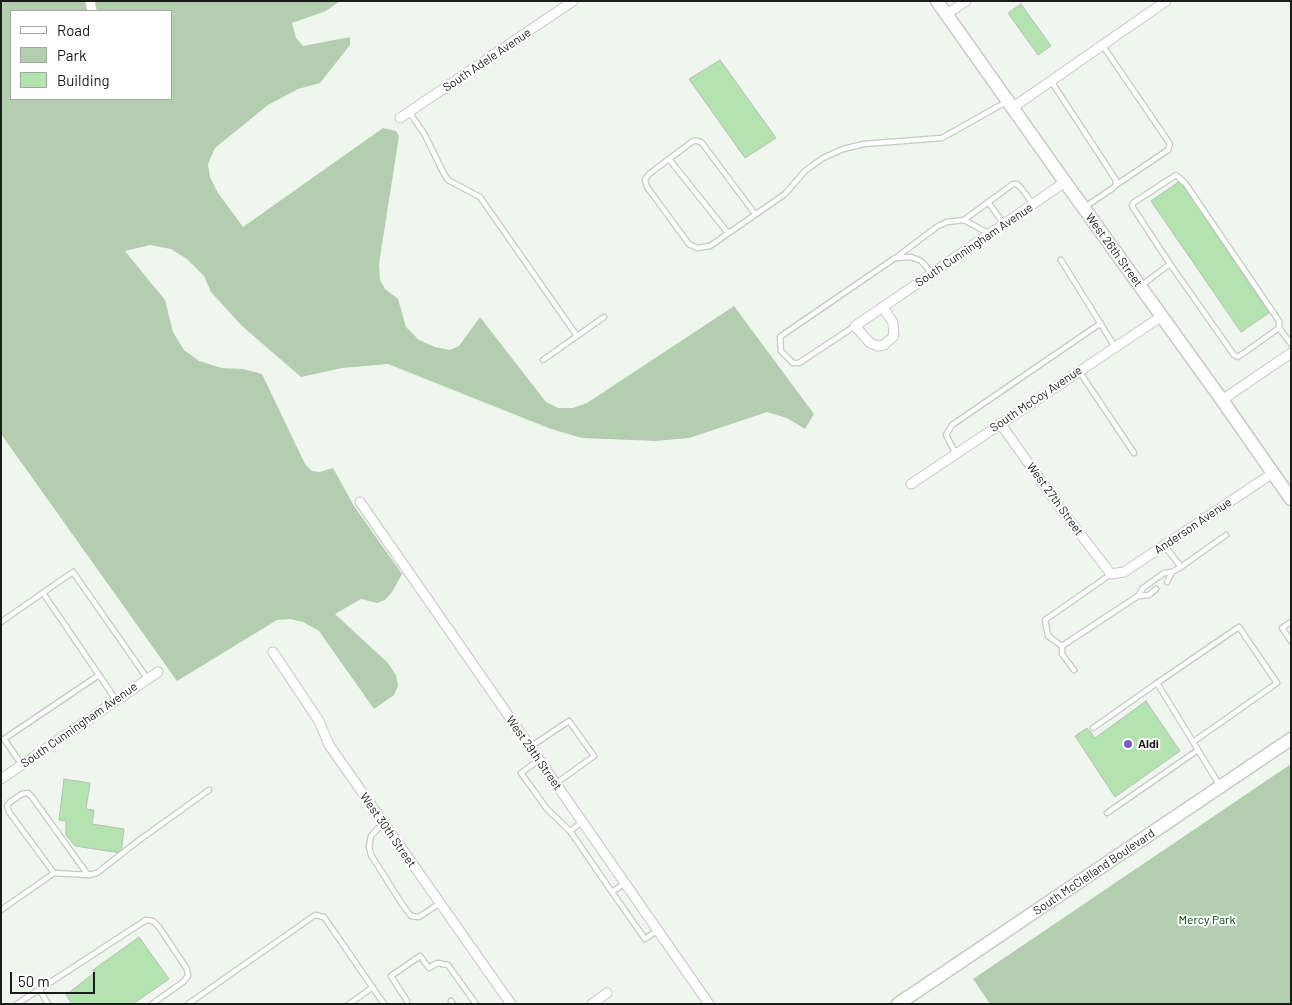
<!DOCTYPE html>
<style>
body{margin:0}
#map{position:relative;width:1292px;height:1005px;overflow:hidden;background:#eff6ee;font-family:Barlow,sans-serif}
canvas{display:block}
.frame{position:absolute;inset:0;border:2px solid #1b1d1b;pointer-events:none}
.legend{position:absolute;left:10px;top:10px;width:162px;height:90px;box-sizing:border-box;background:#fff;border:1px solid #a4a5a4;margin:0;padding:6px 9px;list-style:none;font-size:15px;color:#1b1d1b}
.legend li{display:flex;align-items:center;gap:10px;height:25px}
.legend b{width:25px;border:1px solid #a4a5a4}
.scale{position:absolute;left:10px;top:972px;width:85px;height:22px;box-sizing:border-box;border:2px solid #1b1d1b;border-top:0;padding-left:6px;font-size:15px;line-height:18px;white-space:nowrap;color:#1b1d1b;-webkit-text-stroke:4px #fff;paint-order:stroke}
</style>
<div id="map">
<canvas width="1292" height="1005"></canvas>
<div class="frame"></div>
<ul class="legend">
<li><b style="height:6px;background:#fff"></b>Road</li>
<li><b style="height:14px;background:#b2ceaf"></b>Park</li>
<li><b style="height:14px;background:#b3e3af"></b>Building</li>
</ul>
<div class="scale">50 m</div>
</div>
<script>
const g = document.querySelector('canvas').getContext('2d');
g.lineJoin = 'round';
function paint(path, color) { g.fillStyle = color; g.fill(path, 'evenodd'); }
const shape = rows => new Path2D(rows.map(r => 'M' + r).join(''));
function trace(path, color, width, dash) { g.strokeStyle = color; g.lineWidth = width; g.lineCap = dash ? 'butt' : 'round'; g.setLineDash(dash || []); g.stroke(path); }
function write(font, color, halo, rows, align = 'center') {
  g.font = font + ' Barlow,sans-serif'; g.lineWidth = 4; g.setLineDash([]); g.textBaseline = 'middle'; g.strokeStyle = halo; g.fillStyle = color; for (const [text, x, y, turn = 0] of rows) {
    g.save(); g.translate(x, y); g.rotate((+turn || 0) * Math.PI / 180); g.textAlign = isNaN(turn) ? turn : align; if (halo) g.strokeText(text, 0, 0); g.fillText(text, 0, 0); g.restore();
  }
}
const green = shape([
 [1,1,340,1,326,11,292,23,296,38,303,46,350,37,350,45,320,83,298,89,268,105,215,148,208,164,210,177,218,193,243,227,383,128,396,131,399,136,379,264,380,280,385,289,398,299,406,327,419,340,435,347,450,350,459,346,480,317,546,402,558,408,573,408,587,403,734,306,814,414,805,429,787,418,767,412,689,438,656,441,582,438,551,429,388,364,342,368,301,377,242,326,211,292,204,276,187,259,171,249,150,245,125,251,165,300,173,332,184,350,199,361,222,368,243,369,262,374,305,464,312,471,320,472,333,468,354,506,402,574,392,592,385,600,377,603,361,599,335,614,388,663,396,675,398,686,394,695,374,709,319,631,303,622,290,619,277,620,177,681,1,434],
 [11,11,171,11,171,99,11,99],
 [1291,764,1291,1004,990,1004,973,979]
]);
const building = shape([
 [1021,4,1051,46,1038,55,1008,13,1021,4],
 [720,60,776,138,745,158,689,79,720,60],
 [1180,181,1269,313,1241,332,1151,201,1180,181],
 [1146,701,1180,751,1115,797,1075,736,1087,728,1095,738,1146,701],
 [64,779,90,783,86,809,94,810,92,824,124,829,121,853,75,846,66,835,66,821,59,820,64,779],
 [139,937,169,979,133,1004,72,1004,66,995,94,973,93,970,139,937]
]);
const lane = shape([
 [1103,46,1170,144,1168,150,1116,185],
 [1051,81,1116,180,1116,185,1113,188,1085,207],
 [409,112,425,135,444,174,448,180,480,197,577,336],
 [669,159,728,233],
 [988,202,1004,224],
 [755,214,702,143,698,141,693,141,649,174,645,180,647,187,689,244,697,248,710,246,785,194,805,171,823,158,843,149,864,144,942,138,1006,102],
 [964,220,1013,184,1017,184,1021,188,1033,204],
 [898,256,938,226,947,222,964,220,988,233],
 [1061,260,1115,347],
 [1170,264,1132,206,1133,203,1176,175,1185,183,1279,321,1279,328],
 [1142,285,1170,264,1234,355,1238,357,1279,328,1291,344],
 [855,326,799,363,793,363,781,351,780,337,784,334,895,258,911,257,921,261,932,273],
 [543,360,604,317],
 [1079,371,1134,453],
 [956,454,946,435,952,425,1101,323],
 [1181,567,1226,535],
 [1111,574,1045,620,1048,636,1062,646,1138,596,1143,588,1164,573,1172,572,1181,567,1164,545],
 [1167,582,1172,572],
 [43,593,99,675],
 [1138,596,1149,595,1156,589],
 [1,622,73,572,147,678],
 [1291,622,1282,628,1291,641],
 [1062,646,1062,654,1074,670],
 [1093,728,1157,683],
 [1193,742,1277,683,1239,627,1157,683,1220,786],
 [530,747,569,721,594,756,555,784],
 [539,760,521,773,547,809,570,831,582,822],
 [22,765,4,739,99,675,116,700],
 [1107,813,1198,750],
 [383,823,371,836,369,847,371,855,402,904,411,916,419,917,440,903],
 [570,831,612,892,625,883],
 [54,873,9,812,7,806,10,802,22,794,28,793,32,797,88,875],
 [612,892,645,939,658,930],
 [1,910,54,873,88,875,97,873,138,841,209,790],
 [39,989,48,1004],
 [407,1001,391,976,420,956,429,968,437,963,448,965,476,1004],
 [451,1001,453,1004],
 [17,1004,146,920,153,921,159,927,187,969,188,976,183,982,152,1004],
 [188,1004,315,915,324,917,384,1004],
 [349,1004,373,987]
]);
const street = shape([
 [90,1,92,11],
 [947,14,966,1],
 [1012,108,1166,1],
 [400,118,573,1],
 [883,307,893,323,894,336,884,345,878,346,870,343,855,326,883,307,989,234,1004,224,1065,182],
 [1222,400,1291,353],
 [1000,423,1061,509,1111,574,1124,572,1273,473],
 [911,484,1162,316],
 [360,502,709,1004],
 [273,652,319,721,329,745,511,1004],
 [1,779,158,672],
 [592,1004,607,993]
]);
const secondary = shape([
 [937,1,1065,182,1222,400,1291,499],
 [898,1004,1291,739]
]);
const markers = [
 [1128,744,5,"#7d58d2"]
];
const streetNames = [
 ["South Adele Avenue",487,60,-34],
 ["South Cunningham Avenue",974,245,-34],
 ["West 26th Street",1114,250,54],
 ["South McCoy Avenue",1036,399,-34],
 ["West 27th Street",1055,499,54],
 ["Anderson Avenue",1193,526,-34],
 ["South Cunningham Avenue",79,725,-35],
 ["West 29th Street",534,753,55],
 ["West 30th Street",388,830,55],
 ["South McClelland Boulevard",1094,872,-34]
];
const poiNames = [
 ["Aldi",1138,744]
];
const parkNames = [
 ["Mercy Park",1207,920]
];
paint(green, '#b2ceaf');
paint(building, '#b3e3af');
trace(building, '#b7beb6', 1);
trace(lane, '#c4cbc3', 7);
trace(street, '#c4cbc3', 11);
trace(secondary, '#c4cbc3', 15);
trace(lane, '#fff', 4.5);
trace(street, '#fff', 9);
trace(secondary, '#fff', 12);
for (const [x, y, r, color] of markers) { const dot = new Path2D(); dot.arc(x, y, r, 0, 2 * Math.PI); g.fillStyle = color; g.fill(dot); trace(dot, '#fff', 2); }
write('12px', '#1b1d1b', '#fff', streetNames);
write('bold 12px', '#1b1d1b', '#fff', poiNames, 'left');
write('12px', '#004702', '#fff', parkNames);
</script>
